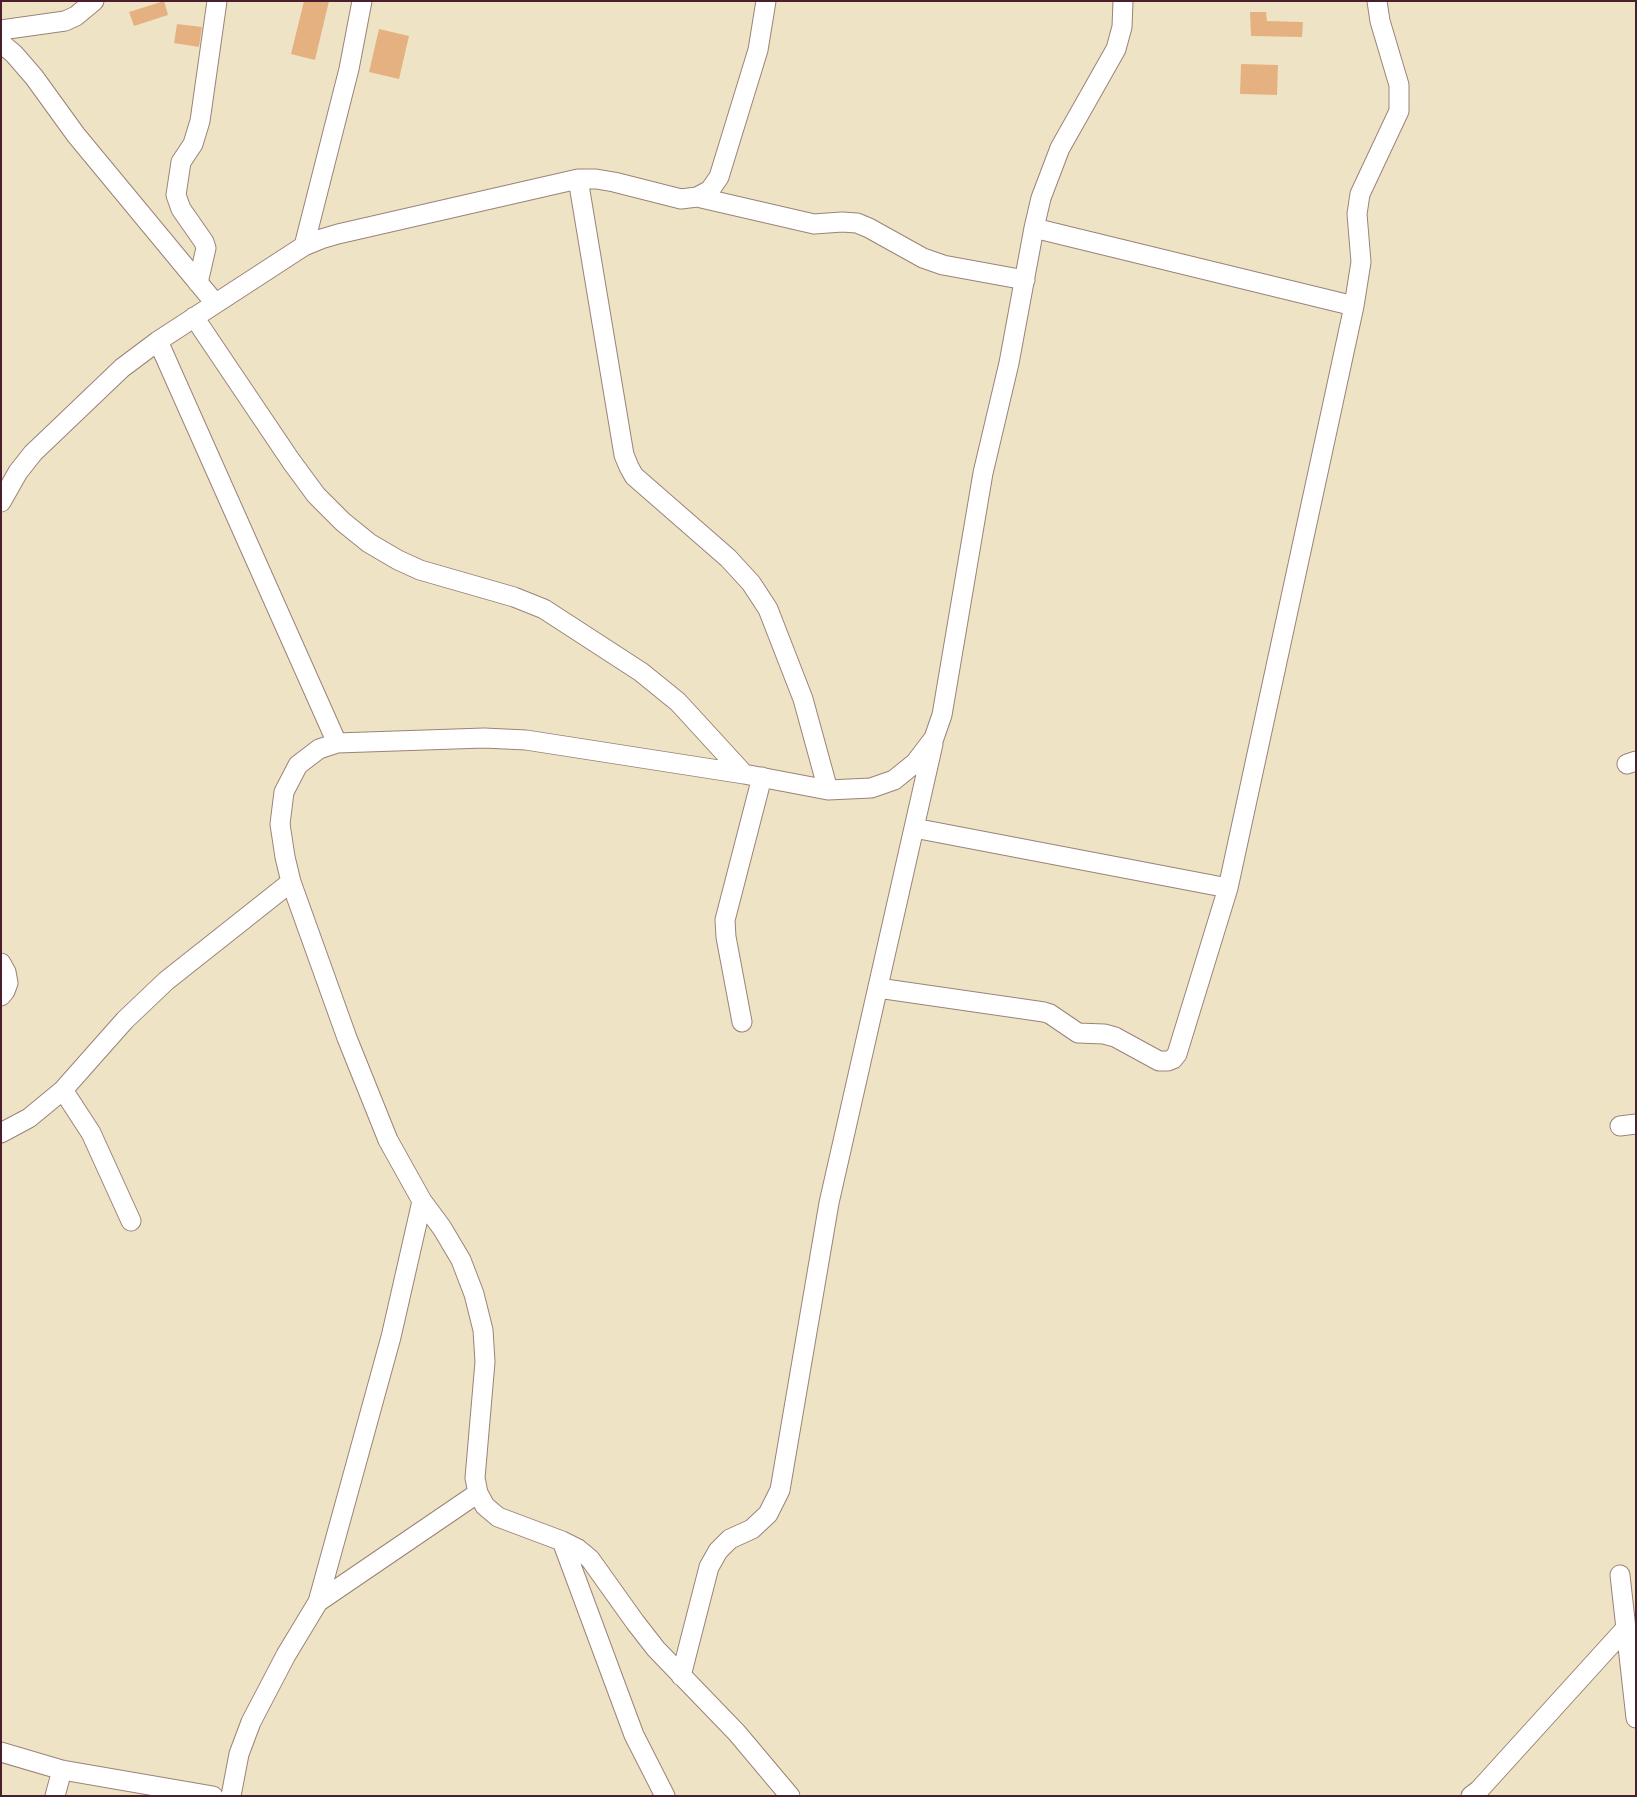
<!DOCTYPE html>
<style>
body{margin:0}
#map{position:relative;width:1637px;height:1797px;overflow:hidden;background:#eee4c5;font-family:Itim,sans-serif}
canvas{display:block}
.frame{position:absolute;inset:0;border:2px solid #4a1f2b;pointer-events:none}
</style>
<div id="map">
<canvas width="1637" height="1797"></canvas>
<div class="frame"></div>
</div>
<script>
const g = document.querySelector('canvas').getContext('2d');
g.lineJoin = 'round';
function paint(path, color) { g.fillStyle = color; g.fill(path, 'evenodd'); }
const shape = rows => new Path2D(rows.map(r => 'M' + r).join(''));
function trace(path, color, width, dash) { g.strokeStyle = color; g.lineWidth = width; g.lineCap = dash ? 'butt' : 'round'; g.setLineDash(dash || []); g.stroke(path); }
const building = shape([
 [164,1,168,15,134,26,129,12],
 [304,1,329,1,315,60,291,54],
 [1250,12,1266,12,1267,21,1303,22,1302,37,1251,36],
 [177,24,202,27,199,47,174,43],
 [379,29,409,36,399,79,369,72],
 [1241,64,1278,65,1277,95,1240,94]
]);
const minor = shape([
 [1,30,65,21,76,16,94,1],
 [1,43,14,54,34,77,76,135,215,303],
 [578,179,624,455,629,467,634,476,728,558,751,583,768,609,803,699,828,790],
 [697,197,814,224,842,222,857,223,869,228,923,258,943,265,1025,280],
 [1034,228,1354,306],
 [304,246,349,69,362,1],
 [198,283,206,248,204,242,181,209,176,195,181,162,193,144,200,121,217,1],
 [194,317,291,461,316,495,343,522,369,543,398,560,420,570,514,597,544,609,641,672,678,702,744,774],
 [158,341,337,743],
 [1,502,18,472,33,453,122,368,158,341,304,246,321,239,338,234,578,179,596,179,614,182,681,199,697,197,710,190,719,177,758,50,766,1],
 [1627,764,1636,761],
 [914,828,1228,888],
 [1,963,6,972,8,983,5,991,1,996],
 [878,988,1044,1012,1050,1014,1078,1033,1104,1034,1115,1037,1159,1061,1168,1061,1173,1059,1177,1054,1228,888,1354,306,1361,262,1357,214,1360,194,1399,111,1399,85,1380,21,1377,1],
 [742,1022,726,937,725,920,762,777],
 [63,1090,91,1133,131,1221],
 [1620,1126,1636,1124],
 [1,1133,29,1118,63,1090,125,1020,166,981,291,882],
 [562,1541,634,1735,665,1796],
 [1620,1575,1636,1718],
 [318,1602,478,1493],
 [681,1676,709,1567,718,1551,730,1539,752,1529,768,1514,780,1490,829,1203,933,744],
 [1,1752,62,1770,213,1796],
 [55,1796,62,1770],
 [231,1796,239,1754,251,1722,286,1655,318,1602,391,1337,422,1201],
 [790,1796,737,1733,656,1649,635,1622,590,1559,578,1549,562,1541,498,1517,485,1506,478,1493,475,1478,485,1362,483,1330,474,1294,461,1260,442,1228,422,1201,388,1140,347,1038,291,882,285,857,280,824,284,792,298,765,319,749,337,743,484,738,526,740,744,774,828,790,871,788,894,780,915,763,934,738,942,715,983,473,1009,363,1034,228,1041,198,1060,148,1116,49,1122,27,1123,1],
 [1471,1796,1479,1790,1626,1628]
]);
paint(building, '#e6b180');
trace(minor, '#9c8278', 21);
trace(minor, '#fff', 19);
</script>
